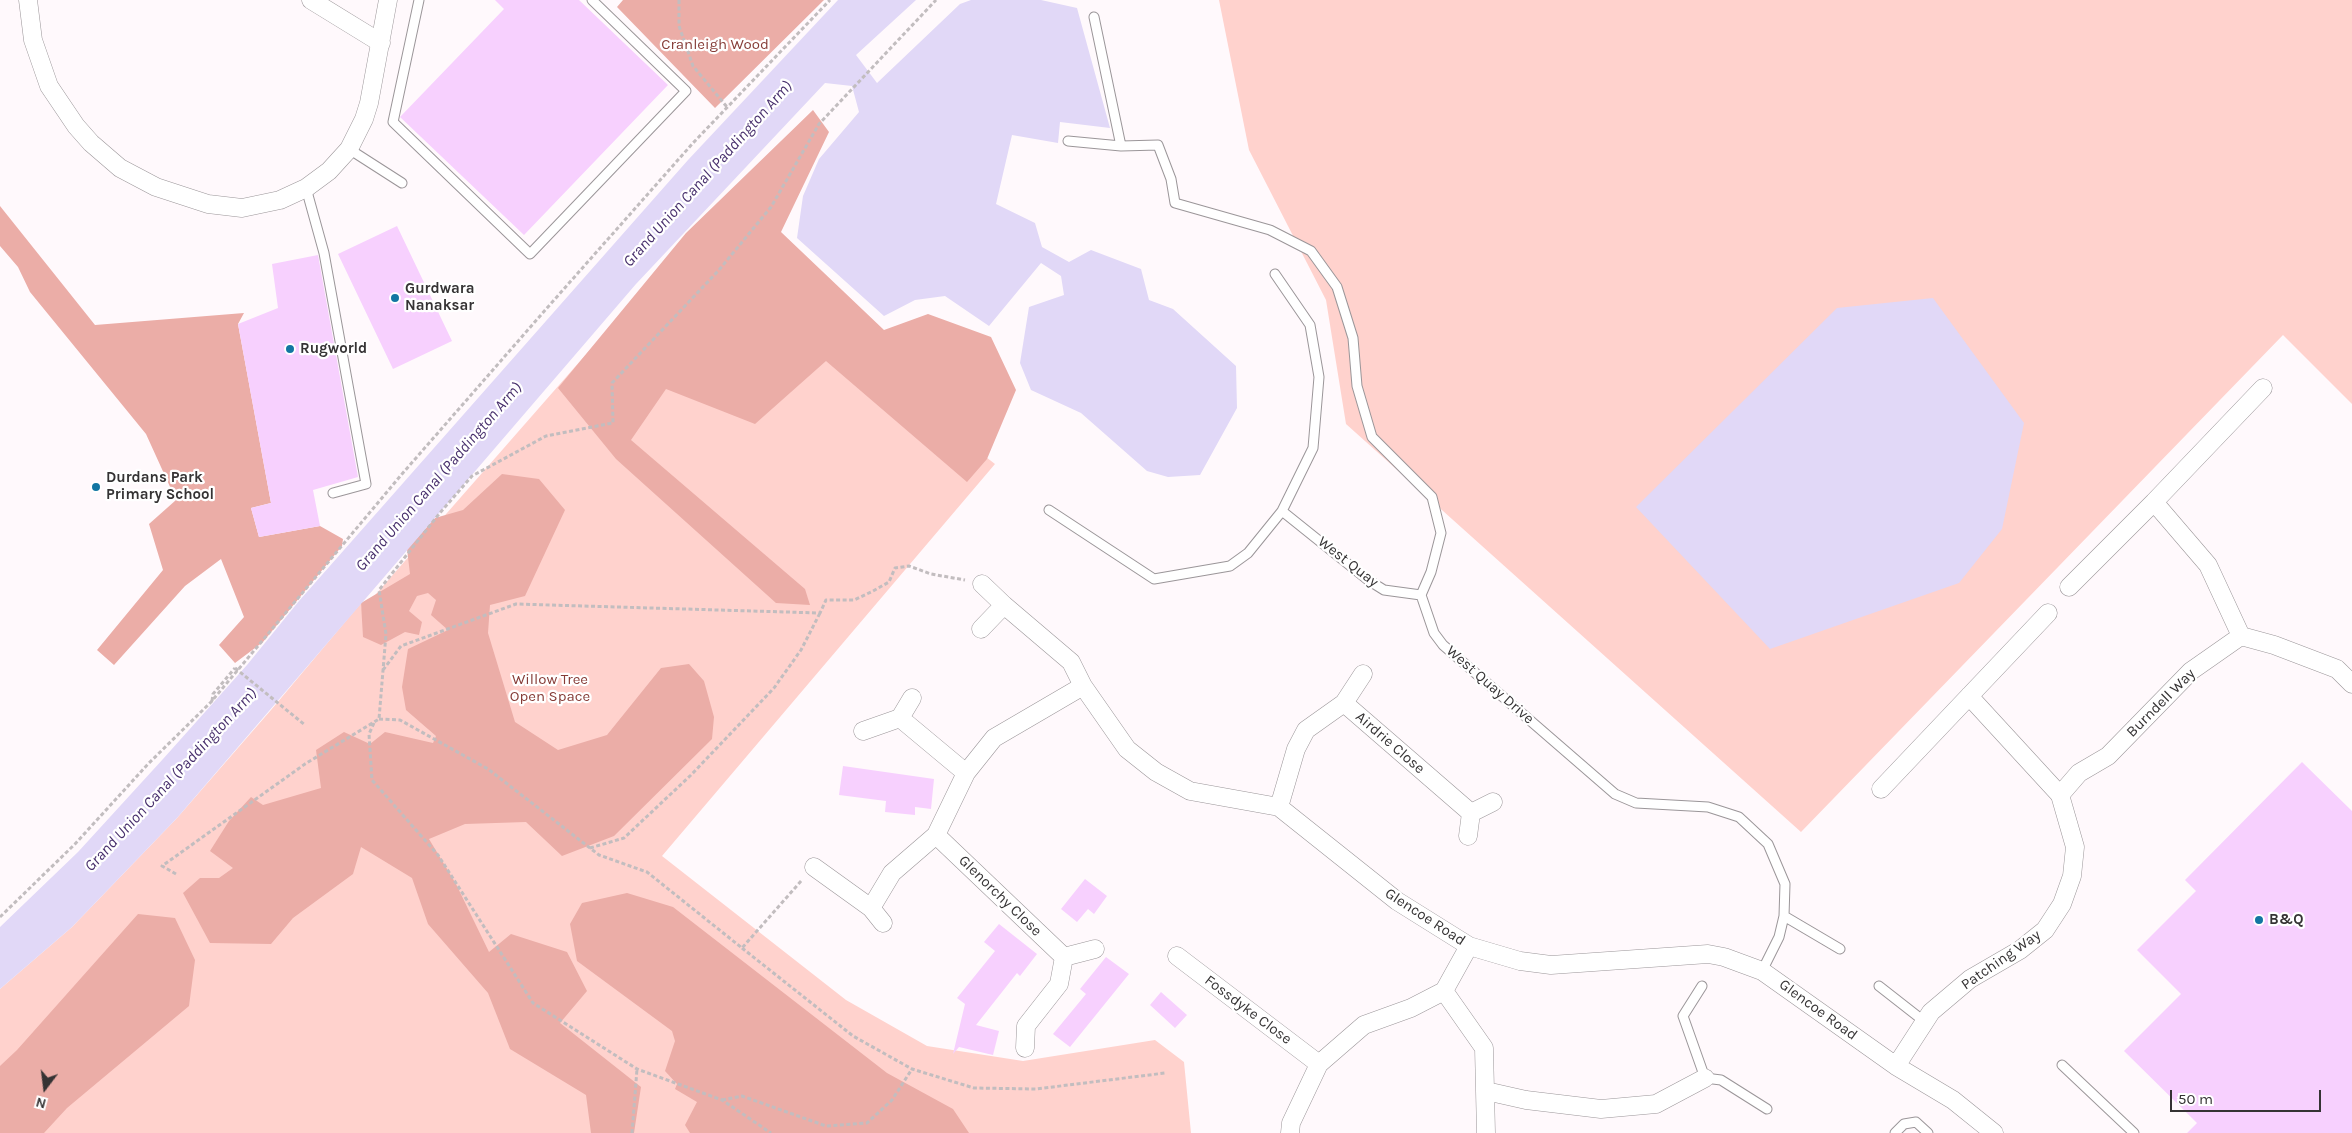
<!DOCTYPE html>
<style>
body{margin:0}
#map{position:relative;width:2352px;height:1133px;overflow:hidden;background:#fff9fc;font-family:Karla,sans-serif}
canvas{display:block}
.north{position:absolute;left:20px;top:1063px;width:50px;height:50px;-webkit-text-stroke:4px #fff;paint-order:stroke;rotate:195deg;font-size:14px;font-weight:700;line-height:20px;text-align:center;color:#353334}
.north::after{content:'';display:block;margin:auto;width:18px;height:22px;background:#353334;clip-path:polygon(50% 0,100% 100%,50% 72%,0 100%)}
.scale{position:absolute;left:2170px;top:1090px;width:151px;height:22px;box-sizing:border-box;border:2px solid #353334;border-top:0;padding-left:6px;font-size:15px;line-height:18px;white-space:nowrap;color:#353334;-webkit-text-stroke:4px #fff;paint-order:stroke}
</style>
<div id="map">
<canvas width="2352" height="1133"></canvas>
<div class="north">N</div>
<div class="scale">50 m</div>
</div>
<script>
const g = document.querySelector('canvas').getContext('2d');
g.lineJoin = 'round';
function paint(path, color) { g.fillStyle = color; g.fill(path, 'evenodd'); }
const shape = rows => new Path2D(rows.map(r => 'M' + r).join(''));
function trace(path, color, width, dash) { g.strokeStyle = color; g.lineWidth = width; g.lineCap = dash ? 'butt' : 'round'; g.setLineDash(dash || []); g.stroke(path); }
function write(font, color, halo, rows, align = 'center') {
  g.font = font + ' Karla,sans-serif'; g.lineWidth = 4.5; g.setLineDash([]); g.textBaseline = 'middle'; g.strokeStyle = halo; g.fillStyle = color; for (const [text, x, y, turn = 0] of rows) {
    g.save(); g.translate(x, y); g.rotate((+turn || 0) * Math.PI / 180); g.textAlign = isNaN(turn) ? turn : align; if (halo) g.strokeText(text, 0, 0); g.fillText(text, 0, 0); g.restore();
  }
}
const green = shape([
 [1219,0,2352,0,2352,404,2283,335,1801,832,1346,424,1326,300,1249,150],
 [694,231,995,464,662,856,846,1000,927,1046,1023,1061,1155,1040,1184,1062,1191,1133,0,1133,0,989,72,927,177,818,271,710,361,603,362,610]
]);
const forest = shape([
 [623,0,824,0,715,108,617,7],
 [813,110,829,132,781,232,884,330,928,314,991,337,1016,390,987,459,967,482,826,361,755,424,666,389,631,440,805,589,810,605,776,603,616,459,558,388,686,233],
 [0,206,95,325,244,313,238,324,271,503,251,508,259,537,320,526,343,539,342,546,263,642,235,663,219,645,244,617,221,559,185,586,114,665,97,650,163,570,149,524,176,500,146,434,30,292,18,267,0,246],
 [502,474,539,479,565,510,525,596,490,605,488,633,515,722,558,750,607,735,661,668,689,664,704,681,714,717,712,739,614,836,562,856,526,822,465,824,429,839,456,884,489,952,511,934,567,952,587,991,560,1023,641,1087,634,1133,591,1133,586,1095,510,1049,488,993,428,924,412,878,361,847,353,874,293,918,271,944,210,943,183,893,200,878,219,878,233,868,210,851,229,821,251,797,263,805,321,788,316,750,344,732,370,744,385,732,433,743,436,736,406,710,402,687,408,649,448,630,431,615,436,600,428,593,417,596,409,611,422,622,419,635,405,632,381,645,363,637,361,603,410,574,407,549,435,518,463,510],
 [627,893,673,907,887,1073,953,1109,969,1133,690,1133,685,1125,697,1102,675,1089,677,1084,665,1071,675,1041,672,1031,577,961,570,924,582,903],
 [138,914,175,918,195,960,189,1006,67,1108,44,1133,0,1133,0,1066,17,1050]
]);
const water = shape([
 [838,0,916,0,856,55,877,83,960,4,971,0,1041,0,1077,8,1110,128,1060,122,1058,143,1012,135,996,204,1035,223,1042,247,1069,262,1091,250,1141,269,1149,300,1173,309,1236,366,1237,408,1200,475,1168,477,1147,471,1081,413,1031,390,1020,363,1029,307,1064,295,1061,276,1041,263,989,326,945,296,915,300,884,316,797,238,803,196,819,159,859,112,852,86,825,83,636,284,177,818,72,927,0,989,0,927,78,852,163,759,247,665,299,601,688,160],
 [1933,298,2024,423,2002,529,1959,583,1770,649,1636,507,1837,308]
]);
const building = shape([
 [495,0,579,0,668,85,524,235,400,117,504,9],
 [397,226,452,341,393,369,338,254],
 [318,255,358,477,313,490,320,526,259,537,251,508,271,503,238,324,278,308,272,264],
 [2302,762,2352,811,2352,1133,2187,1133,2197,1123,2124,1051,2181,994,2137,950,2196,891,2185,880],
 [843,766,934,779,931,809,915,807,915,815,885,812,886,801,839,795],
 [1085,879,1107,896,1094,914,1088,909,1077,922,1061,909],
 [999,924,1037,954,1020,976,1017,973,976,1025,999,1031,993,1055,959,1047,953,1054,965,1004,957,998,995,951,984,942],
 [1106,957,1129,974,1070,1047,1053,1034,1086,994,1080,989],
 [1161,992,1187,1015,1175,1028,1150,1005]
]);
const path = shape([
 [679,0,679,26,693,66,727,107],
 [383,670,401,646,516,604,820,613,826,600,854,600,873,591,889,582,895,568,909,566,931,574,965,580],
 [212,701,213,694,235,668],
 [379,719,400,720,488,769,599,855,647,872,742,948,802,880],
 [374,723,369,734,372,780,438,855,533,1003,637,1069,722,1100,771,1133],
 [590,848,624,838,691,775,774,688,801,650,820,613],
 [176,874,162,866,305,764,379,719,386,634,379,590,439,514,472,476,546,436,613,423,612,383,719,270,771,207,819,124,936,0],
 [0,917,75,844,148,764,211,702,402,474,547,308,693,143,830,0],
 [742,948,853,1036,912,1069,974,1088,1036,1089,1165,1073],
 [722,1100,742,1096,826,1126,867,1123,892,1100,912,1069],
 [632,1133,637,1069]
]);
const service = shape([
 [419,0,393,122,530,254,686,91,592,0],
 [1094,17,1121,146,1158,145,1171,179,1175,203,1270,230,1311,251,1337,287,1353,338,1357,386,1372,437,1432,497,1441,533,1431,572,1421,595,1434,633,1443,645,1615,794,1636,803,1708,807,1739,817,1768,844,1785,884,1784,916,1779,937,1762,971],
 [1068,141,1121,146],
 [349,149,402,183],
 [306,188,324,253,366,484,333,493],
 [1049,510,1154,579,1230,566,1248,553,1282,511,1313,448,1319,377,1310,325,1275,274],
 [1282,511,1368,580,1384,590,1421,595],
 [1784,916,1840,949],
 [1702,986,1683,1016,1705,1078,1721,1080,1767,1109],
 [1879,986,1925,1022],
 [2062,1065,2134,1133],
 [1895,1133,1904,1124,1916,1122,1928,1133]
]);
const minor = shape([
 [28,0,33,40,49,86,76,126,91,143,120,168,156,187,208,204,242,208,280,200,306,188,329,171,349,149,364,119,369,103,388,0],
 [311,0,381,43],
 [2154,502,2208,565,2241,636],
 [982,584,1004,605],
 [2069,587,2154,502,2263,388],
 [981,629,1004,605,1071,662,1083,686,1127,749,1156,772,1190,791,1279,807,1397,901,1469,946,1520,961,1551,965,1708,954,1724,957,1762,971,1896,1066,1953,1100,1994,1133],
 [1344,703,1363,674],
 [900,718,912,698],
 [863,731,900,718,966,773],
 [1881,789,2048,613],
 [2060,795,2079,773,2108,756,2191,671,2241,636,2274,645,2337,669,2352,684],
 [1279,807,1296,749,1306,730,1344,703,1471,813,1468,836],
 [1471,813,1493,802],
 [936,835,1064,957,1059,984,1026,1026,1025,1048],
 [814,867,871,908,892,873,936,835,966,773,994,738,1083,686],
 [871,908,883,923],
 [1177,956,1319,1064],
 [1064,957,1095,949],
 [1444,991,1484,1048,1486,1133],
 [1896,1066,1931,1012,1970,979,2020,950,2045,930,2062,904,2072,876,2075,847,2060,795,1969,696],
 [1486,1091,1526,1100,1601,1109,1656,1104,1705,1078],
 [1290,1133,1291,1123,1319,1064,1364,1025,1411,1008,1444,991,1469,946]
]);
const pathBridge = shape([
 [235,668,305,725]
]);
const markers = [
 [395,298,5,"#1276a2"],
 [290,349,5,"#1276a2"],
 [96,487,5,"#1276a2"],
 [2259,920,5,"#1276a2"]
];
const parkNames = [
 ["Cranleigh Wood",715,45],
 ["Willow Tree",550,680],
 ["Open Space",550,697]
];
const poiNames = [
 ["Gurdwara",405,289],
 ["Nanaksar",405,306],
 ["Rugworld",300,349],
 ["Durdans Park",106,478],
 ["Primary School",106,495],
 ["B&Q",2269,920]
];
const streetNames = [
 ["West Quay",1348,562,38],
 ["West Quay Drive",1490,685,41],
 ["Burndell Way",2161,703,-45],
 ["Airdrie Close",1390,743,41],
 ["Glenorchy Close",1000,896,44],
 ["Glencoe Road",1425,917,33],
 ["Patching Way",2001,960,-35],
 ["Fossdyke Close",1248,1010,37],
 ["Glencoe Road",1818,1010,36]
];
const waterNames = [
 ["Grand Union Canal (Paddington Arm)",708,174,-48],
 ["Grand Union Canal (Paddington Arm)",439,477,-49],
 ["Grand Union Canal (Paddington Arm)",171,780,-47]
];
paint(green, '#ffd2cd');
paint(forest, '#ebada7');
paint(water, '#e1d8f7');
paint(building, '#f7d0fe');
trace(service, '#9b9699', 11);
trace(minor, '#9b9699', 19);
trace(path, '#c2bdbf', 3, [4, 2.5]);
trace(service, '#fff', 9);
trace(minor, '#fff', 18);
trace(pathBridge, '#c2bdbf', 3, [4, 2.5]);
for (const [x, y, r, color] of markers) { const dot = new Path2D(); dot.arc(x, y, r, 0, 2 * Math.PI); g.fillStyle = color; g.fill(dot); trace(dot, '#fff', 2); }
write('15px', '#863c37', '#fff', parkNames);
write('bold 15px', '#353334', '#fff', poiNames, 'left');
write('15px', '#353334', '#fff', streetNames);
write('italic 16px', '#48306d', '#fff', waterNames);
</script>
